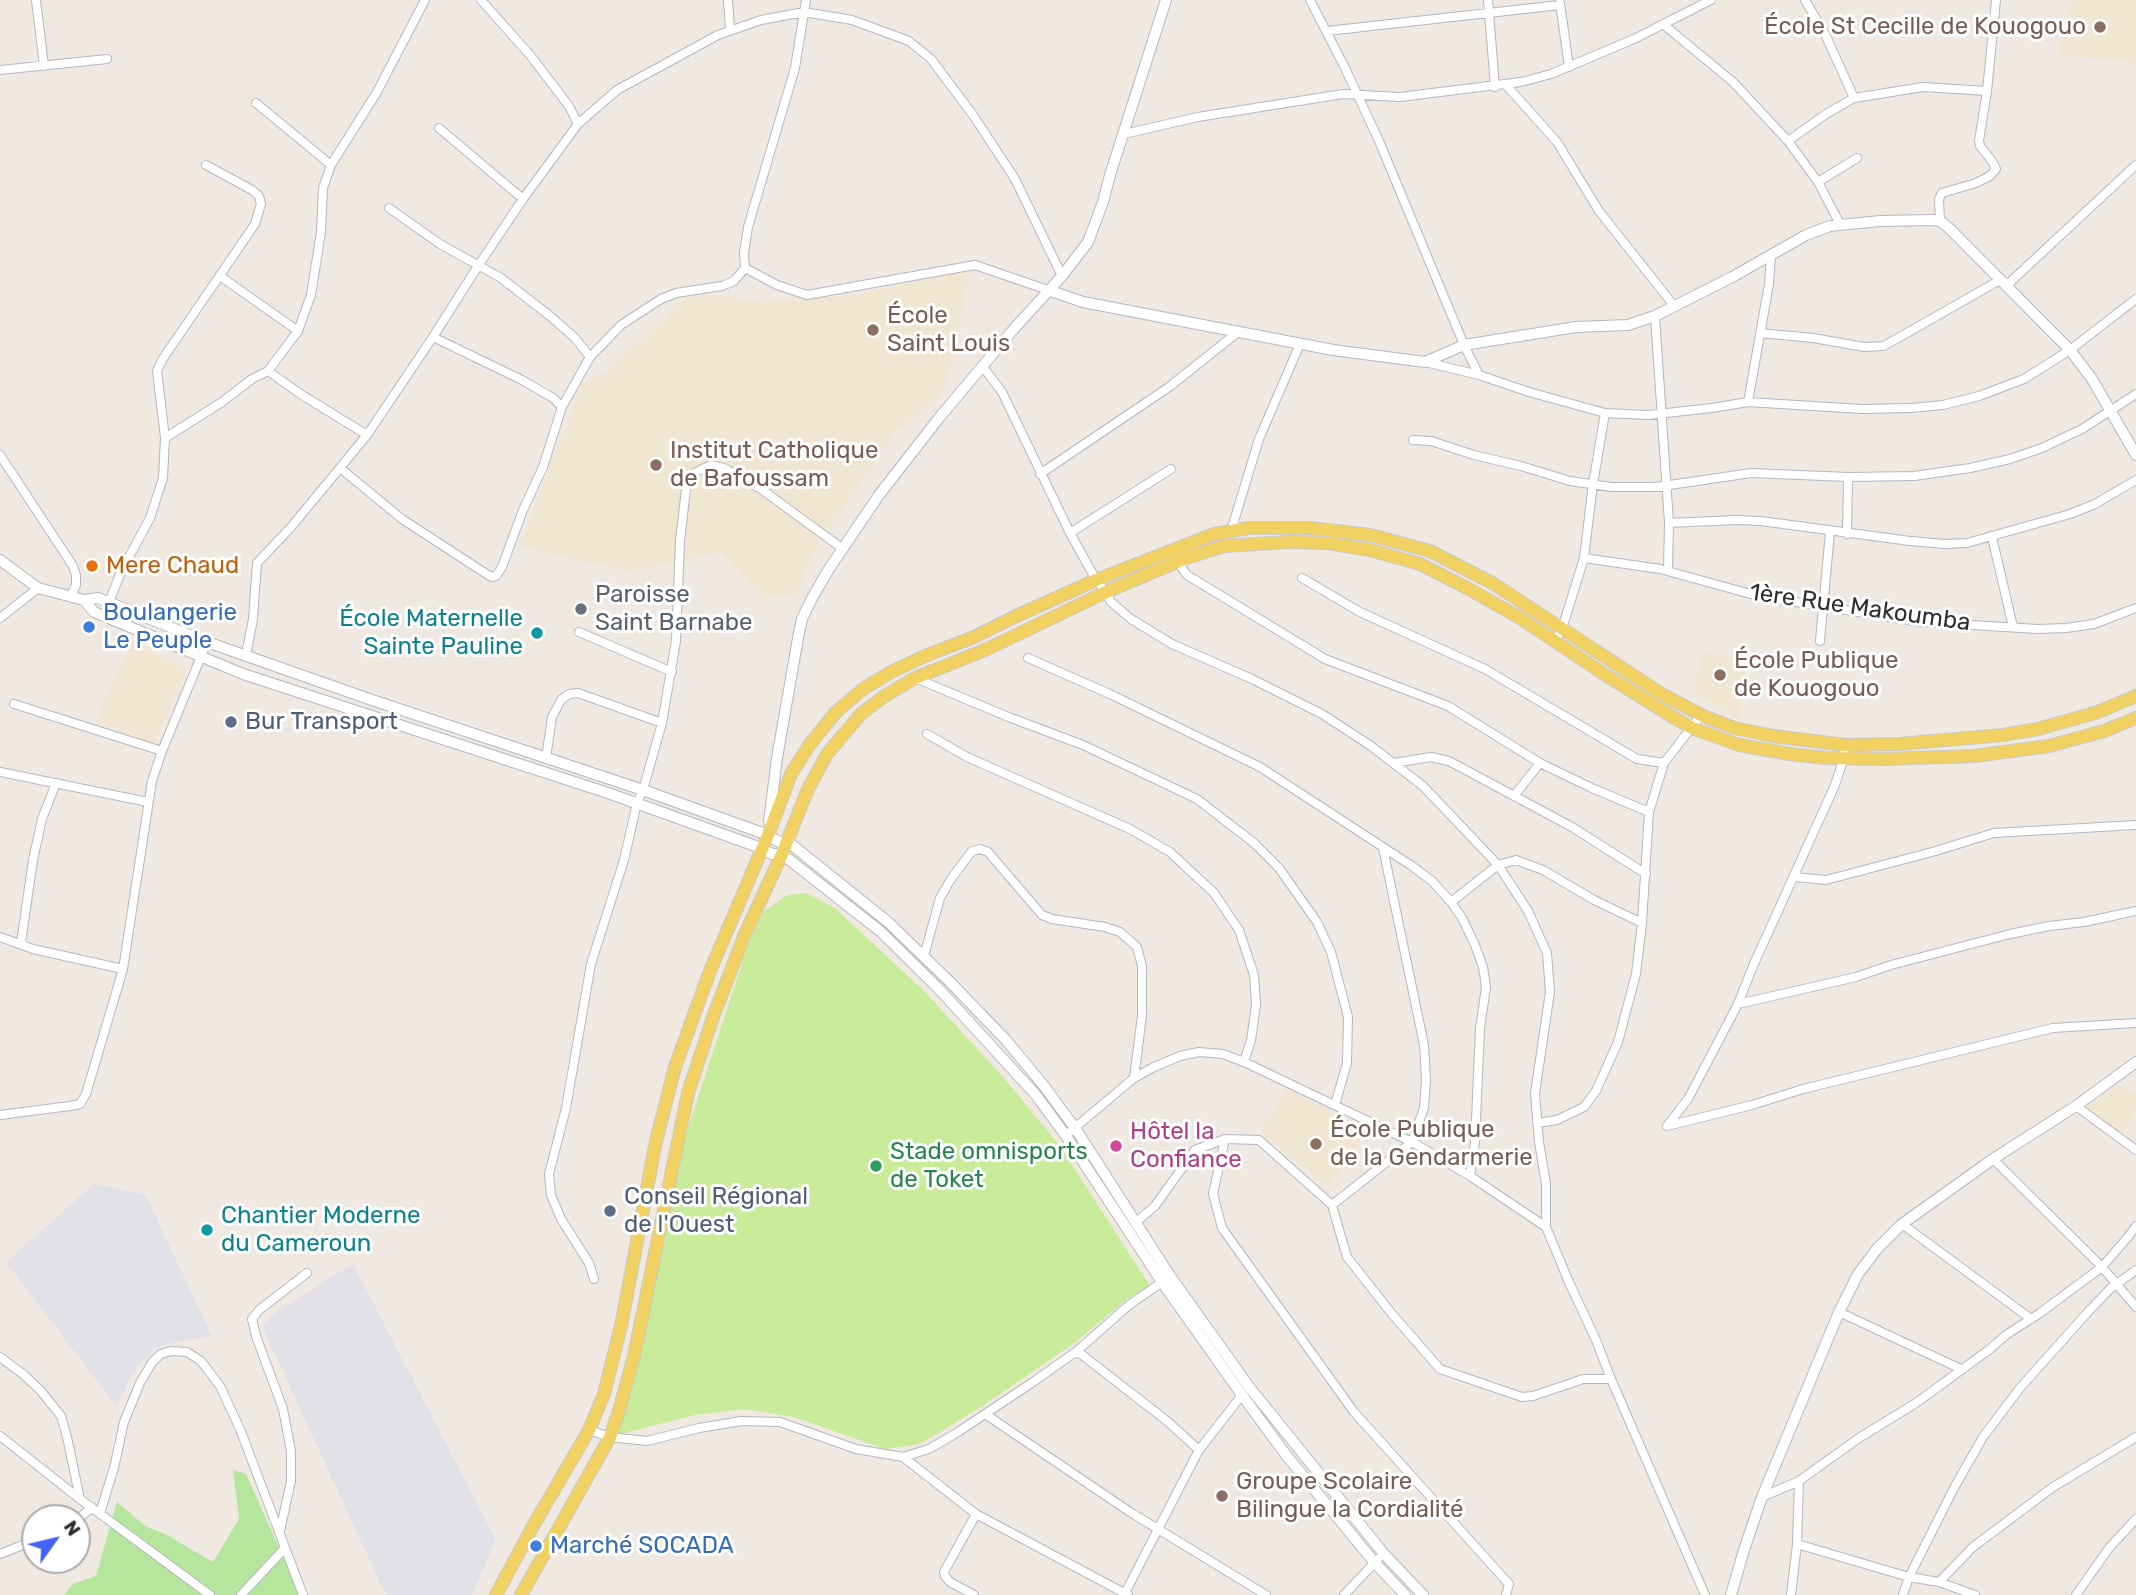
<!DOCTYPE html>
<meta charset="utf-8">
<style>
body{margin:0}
#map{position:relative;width:2136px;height:1595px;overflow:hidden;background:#efe9e1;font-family:Rubik,sans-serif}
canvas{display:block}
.north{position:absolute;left:21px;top:1504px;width:70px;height:70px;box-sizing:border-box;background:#fff;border:2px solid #ababab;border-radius:50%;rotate:56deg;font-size:19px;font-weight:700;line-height:28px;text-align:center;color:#2e2e2e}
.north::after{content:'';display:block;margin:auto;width:24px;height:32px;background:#4264fb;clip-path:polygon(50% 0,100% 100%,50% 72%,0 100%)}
</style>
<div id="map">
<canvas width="2136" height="1595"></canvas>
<div class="north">N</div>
</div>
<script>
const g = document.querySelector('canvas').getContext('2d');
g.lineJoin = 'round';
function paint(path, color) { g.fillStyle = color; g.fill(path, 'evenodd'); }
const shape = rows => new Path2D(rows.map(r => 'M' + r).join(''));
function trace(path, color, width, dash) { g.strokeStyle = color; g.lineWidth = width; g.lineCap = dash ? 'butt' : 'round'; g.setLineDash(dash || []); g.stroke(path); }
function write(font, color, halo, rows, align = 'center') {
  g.font = font + ' Rubik,sans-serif'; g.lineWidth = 6; g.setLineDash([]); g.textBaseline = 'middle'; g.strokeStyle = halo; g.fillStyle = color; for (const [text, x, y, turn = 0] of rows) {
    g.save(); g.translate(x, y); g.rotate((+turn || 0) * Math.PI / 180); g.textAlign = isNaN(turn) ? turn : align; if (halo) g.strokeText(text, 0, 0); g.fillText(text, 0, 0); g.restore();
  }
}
const industrial = shape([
 [94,1184,145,1194,212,1336,176,1342,154,1348,132,1373,117,1407,6,1262],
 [353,1264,496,1540,472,1595,388,1595,382,1587,262,1326,277,1311]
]);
const education = shape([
 [2071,0,2136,0,2136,63,2058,54],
 [969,270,953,361,940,395,896,431,818,545,796,594,766,599,719,551,678,562,626,571,519,546,582,384,604,373,655,329,685,298,720,295,763,303,859,294],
 [132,642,186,669,155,744,96,721],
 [1701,653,1744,660,1741,721,1694,691],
 [2120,1085,2136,1093,2136,1108,2122,1135,2109,1128,2086,1109],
 [1287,1089,1367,1129,1328,1188,1261,1131]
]);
const green = shape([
 [233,1470,246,1474,300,1595,64,1595,73,1584,96,1576,117,1502,145,1526,165,1534,213,1562,239,1519]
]);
const pitch = shape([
 [806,893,836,909,926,993,1003,1077,1060,1146,1150,1286,1126,1300,1073,1344,984,1405,920,1444,885,1449,794,1417,744,1409,695,1415,616,1435,638,1362,652,1300,672,1186,689,1125,748,945,763,912,787,895]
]);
const street = shape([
 [36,0,44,66],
 [481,0,530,55,569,106,578,124],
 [728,0,730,30],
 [806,0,795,68,748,227,744,253,745,268,777,285,807,295,975,265,1048,290],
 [1310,0,1345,68,1379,141,1464,345,1479,375],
 [1488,0,1495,87],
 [1805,0,1825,34,1854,98],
 [1560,3,1569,67],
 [1664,25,1733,82,1788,141,1818,182,1840,224],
 [1327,31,1560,5],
 [0,70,107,59],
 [1506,85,1557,142,1599,211,1675,307],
 [256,103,331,165],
 [439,128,523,199],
 [1124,134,1198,117,1343,94,1400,97,1521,82,1551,74,1634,39,1711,0],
 [1788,141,1826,114,1854,98,1923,87,1987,91],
 [1818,182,1857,158],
 [389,208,440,244,501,278,550,316,575,338,590,357],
 [1940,221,1939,199,1942,193,1976,183,1990,176,1996,169,1992,161,1980,146,1979,141,1987,91,1996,0],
 [220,276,298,331],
 [2006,286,2136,165],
 [1655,316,1669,523,1668,571],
 [1760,333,1813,338,1864,347,1884,346,2000,280],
 [433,337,522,380,553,398,562,407],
 [1425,362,1479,375,1529,392,1605,413,1648,415,1712,408,1748,402,1862,409,1911,408,1943,405,1979,396,2024,379,2070,350,2136,299],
 [983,367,1002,392,1070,533,1096,580,1106,592,1111,602,1131,619,1172,644,1252,679,1322,714,1371,746,1423,786,1498,865,1528,911,1547,953,1550,992,1535,1093,1539,1142,1546,1184,1546,1227],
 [268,371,302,395,367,435],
 [1748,402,1769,284,1771,255],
 [165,438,222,402,252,379,268,371,298,331,311,295,321,232,323,188,331,165,377,92,425,0],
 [1413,440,1431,441,1474,455,1521,466,1570,481,1611,487,1656,487,1751,473,1848,477,1914,476,1970,468,2010,459,2042,448,2082,429,2136,394],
 [0,455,73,566,76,575,76,585,71,596],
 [340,468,402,519,488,575,493,577,496,576,502,567,523,510,543,467,562,407,590,357,621,325,661,299,676,293,722,286,734,281,745,268],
 [1040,474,1169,387,1238,332],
 [1669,523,1737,520,1761,521,1910,541,1945,544,1967,543,2070,514,2095,504,2136,480],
 [1231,531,1259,439,1300,344],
 [1070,533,1171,469],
 [1847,534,1848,477],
 [1992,537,2013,627],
 [1584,558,1660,569,1758,596,1921,622,2038,629,2066,628,2094,624,2136,608],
 [1177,561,1187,575,1325,659,1448,706,1540,763,1594,789,1649,812],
 [1302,578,1360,612,1485,669,1637,759,1664,763],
 [109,602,121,572,150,518,163,478,165,438,157,371,162,360,255,224,261,204,259,196,252,190,206,165],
 [0,618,38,588],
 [579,632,672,672],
 [1820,641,1830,532],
 [1554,642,1562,629,1584,558,1593,484,1605,413],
 [246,655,253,619,257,563,292,526,367,435,433,337,478,266,523,199,578,124,617,90,718,35,761,20,804,12,852,20,909,41,931,59,973,115,1015,179,1062,276],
 [1028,658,1112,695,1260,767,1412,866,1432,881,1451,902,1462,918,1475,945,1483,967,1486,987,1480,1028,1475,1143,1470,1176],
 [915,678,1011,718,1083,745,1197,799,1254,843,1279,868,1317,922,1331,952,1348,1017,1347,1063,1335,1105],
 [14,704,162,751],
 [927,734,967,757,1130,829,1170,852,1214,893,1239,930,1254,975,1256,1005,1251,1040,1244,1062],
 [1845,745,1844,758,1835,785,1753,966,1738,1004,1688,1099,1667,1126,1752,1105,1803,1089,2053,1028,2136,1023],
 [546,758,552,717,561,700,569,694,578,693,662,723],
 [1394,763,1431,757,1449,761,1572,827,1646,874],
 [0,772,148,802],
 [1514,796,1540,763],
 [1795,877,1826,880,1932,852,1994,833,2136,825],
 [1451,902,1498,865,1516,860,1543,870,1594,900,1642,923],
 [0,937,33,949,123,969],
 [21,943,33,860,42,819,56,783],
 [924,956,940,898,951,879,972,851,980,849,988,852,1042,915,1052,919,1105,927,1120,932,1137,947,1142,966,1142,1016,1134,1078],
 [1738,1004,1856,977,1891,965,2010,934,2049,926,2084,922,2136,911],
 [2076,1106,2136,1150],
 [0,1115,70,1106,80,1104,86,1094,123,969,152,781,162,751,207,642],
 [1537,1123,1557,1120,1584,1107,1596,1091,1618,1042,1636,974,1642,923,1649,812,1664,763,1701,715],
 [1071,1131,1134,1078,1154,1067,1180,1056,1199,1052,1223,1054,1244,1062,1412,1142,1470,1176,1546,1227,1568,1280,1596,1340,1611,1379,1705,1595],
 [1225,1139,1213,1194,1222,1228,1354,1412,1509,1584,1506,1595],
 [1993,1159,2102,1267,2136,1307],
 [1332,1205,1347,1257,1392,1314,1440,1369,1522,1397,1533,1396,1583,1379,1611,1379],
 [1135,1223,1155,1206,1195,1150,1225,1139,1259,1140,1332,1205,1412,1142,1424,1108,1426,1080,1424,1045,1383,848],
 [1902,1224,2031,1319],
 [594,1279,589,1263,561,1219,551,1195,549,1174,566,1108,591,964,624,860,637,803,643,790,662,723,676,641,680,541,687,480,696,472,711,465,724,468,761,489,843,549],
 [1839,1312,1961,1369],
 [1077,1351,1167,1421,1199,1450],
 [0,1357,23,1374,40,1390,61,1416,67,1437,80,1499],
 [985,1414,1130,1512,1266,1595],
 [589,1430,610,1437,647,1441,699,1428,741,1421,780,1422,856,1449,903,1457,929,1449,958,1432,1033,1382,1077,1351,1129,1305,1165,1280],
 [0,1436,80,1499,210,1595],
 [903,1457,976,1514,1128,1595],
 [1762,1497,1799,1481,1859,1438,1916,1403,1990,1349,2006,1335,2040,1313,2102,1267,2128,1237,2136,1226],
 [100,1513,114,1468,124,1422,140,1383,153,1361,161,1354,171,1351,187,1352,201,1361,220,1386,240,1429,303,1595],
 [77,1520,92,1507],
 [280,1531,291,1481,291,1451,283,1409,256,1336,252,1319,259,1310,307,1273],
 [1797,1544,1909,1577,1939,1582,1975,1595],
 [0,1554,35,1540],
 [1939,1582,1973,1547,2053,1487,2136,1437],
 [1125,1593,1199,1450,1242,1395],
 [241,1595,285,1548],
 [974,1595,950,1582,945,1576,944,1572,976,1514],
 [1344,1595,1378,1559],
 [1791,1595,1797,1544,1799,1481],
 [1903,1595,1909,1577,1954,1488,1983,1437,2020,1388,2087,1313,2111,1288,2136,1270],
 [2076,1595,2109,1548,2136,1519]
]);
const secondary = shape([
 [1048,290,1083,302,1333,350,1425,362,1464,345,1576,327,1628,325,1655,316,1734,276,1806,235,1830,226,1880,221,1933,220,1940,221,1949,228,2070,350,2092,379,2136,455],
 [0,560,38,588,84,600,98,598,207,642,372,700,643,790,768,835,779,842,787,841,888,922,948,980,1006,1040,1044,1086,1075,1128,1170,1276,1250,1388,1384,1554,1423,1595],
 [84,600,94,612,243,674,608,793,761,848,772,854,782,854,880,931,938,988,1036,1095,1066,1136,1162,1282,1242,1395,1286,1455,1375,1563,1405,1595],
 [769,822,777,758,798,638,802,619,812,598,829,569,879,495,939,418,1012,331,1062,276,1088,242,1103,202,1110,175,1166,0],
 [1731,1595,1744,1550,1762,1497,1839,1312,1858,1274,1877,1249,1902,1224,1993,1159,2076,1106,2136,1062]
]);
const primary = shape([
 [496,1595,533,1526,589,1430,604,1394,621,1326,656,1141,675,1067,710,971,768,835,791,774,810,744,836,712,863,689,891,672,925,656,974,637,1012,618,1096,580,1214,534,1249,528,1310,528,1370,535,1430,551,1494,584,1660,693,1701,715,1734,728,1773,736,1845,745,1899,744,2003,735,2038,729,2098,712,2136,696],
 [521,1595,610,1437,619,1411,634,1356,688,1093,713,1017,745,934,782,854,808,789,827,754,861,714,883,697,915,678,985,650,1106,592,1186,558,1224,546,1290,542,1327,543,1370,550,1420,564,1469,589,1520,618,1604,674,1678,720,1692,728,1739,745,1790,754,1826,758,1884,759,1974,756,2049,746,2104,731,2136,718]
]);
const markers = [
 [2100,27,7,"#8d6e63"],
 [873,330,7,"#8d6e63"],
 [656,465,7,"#8d6e63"],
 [92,566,7,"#e8710a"],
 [581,609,7,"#6b7280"],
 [89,627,7,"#3f7fe0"],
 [537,633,7,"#0f9aa8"],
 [1720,675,7,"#8d6e63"],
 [231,722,7,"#5c6f8a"],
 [1316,1144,7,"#8d6e63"],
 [1116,1146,7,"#d1479c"],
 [876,1166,7,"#2e9e5b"],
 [610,1211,7,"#5c6f8a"],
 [207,1230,7,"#0f9aa8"],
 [1222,1496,7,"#8d6e63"],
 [536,1546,7,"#3f7fe0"]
];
const educationNames = [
 ["École St Cecille de Kouogouo",2086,27,"right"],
 ["École",887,316],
 ["Saint Louis",887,344],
 ["Institut Catholique",670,451],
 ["de Bafoussam",670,479],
 ["École Publique",1734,661],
 ["de Kouogouo",1734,689],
 ["École Publique",1330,1130],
 ["de la Gendarmerie",1330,1158],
 ["Groupe Scolaire",1236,1482],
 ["Bilingue la Cordialité",1236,1510]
];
const foodNames = [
 ["Mere Chaud",106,566]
];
const worshipNames = [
 ["Paroisse",595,595],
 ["Saint Barnabe",595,623]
];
const streetNames = [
 ["1ère Rue Makoumba",1860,608,8]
];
const shopNames = [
 ["Boulangerie",103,613],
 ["Le Peuple",103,641],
 ["Marché SOCADA",550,1546]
];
const cultureNames = [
 ["École Maternelle",523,619],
 ["Sainte Pauline",523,647],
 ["Chantier Moderne",221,1216,"left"],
 ["du Cameroun",221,1244,"left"]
];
const serviceNames = [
 ["Bur Transport",245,722],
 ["Conseil Régional",624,1197],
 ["de l'Ouest",624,1225]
];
const hotelNames = [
 ["Hôtel la",1130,1132],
 ["Confiance",1130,1160]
];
const leisureNames = [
 ["Stade omnisports",890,1152],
 ["de Toket",890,1180]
];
paint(industrial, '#e3e1e8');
paint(education, '#f0e6d1');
paint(green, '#b6e59e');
paint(pitch, '#c9ec9a');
trace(street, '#b4b7c1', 10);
trace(secondary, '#b4b7c1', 12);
trace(primary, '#c9c9c9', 14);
trace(street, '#fff', 8);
trace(secondary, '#fff', 10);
trace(primary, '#f2d163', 12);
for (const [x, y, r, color] of markers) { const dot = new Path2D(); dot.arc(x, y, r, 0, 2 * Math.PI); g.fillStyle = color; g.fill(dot); trace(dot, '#fff', 2.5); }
write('24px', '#785e54', '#fff', educationNames, 'left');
write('24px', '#c56008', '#fff', foodNames, 'left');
write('24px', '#5b616d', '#fff', worshipNames, 'left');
write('24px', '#2e2e2e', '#fff', streetNames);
write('24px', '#366cbe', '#fff', shopNames, 'left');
write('24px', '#0d838f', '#fff', cultureNames, 'right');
write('24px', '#4e5e75', '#fff', serviceNames, 'left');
write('24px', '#b23c85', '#fff', hotelNames, 'left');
write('24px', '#27864d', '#fff', leisureNames, 'left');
</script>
